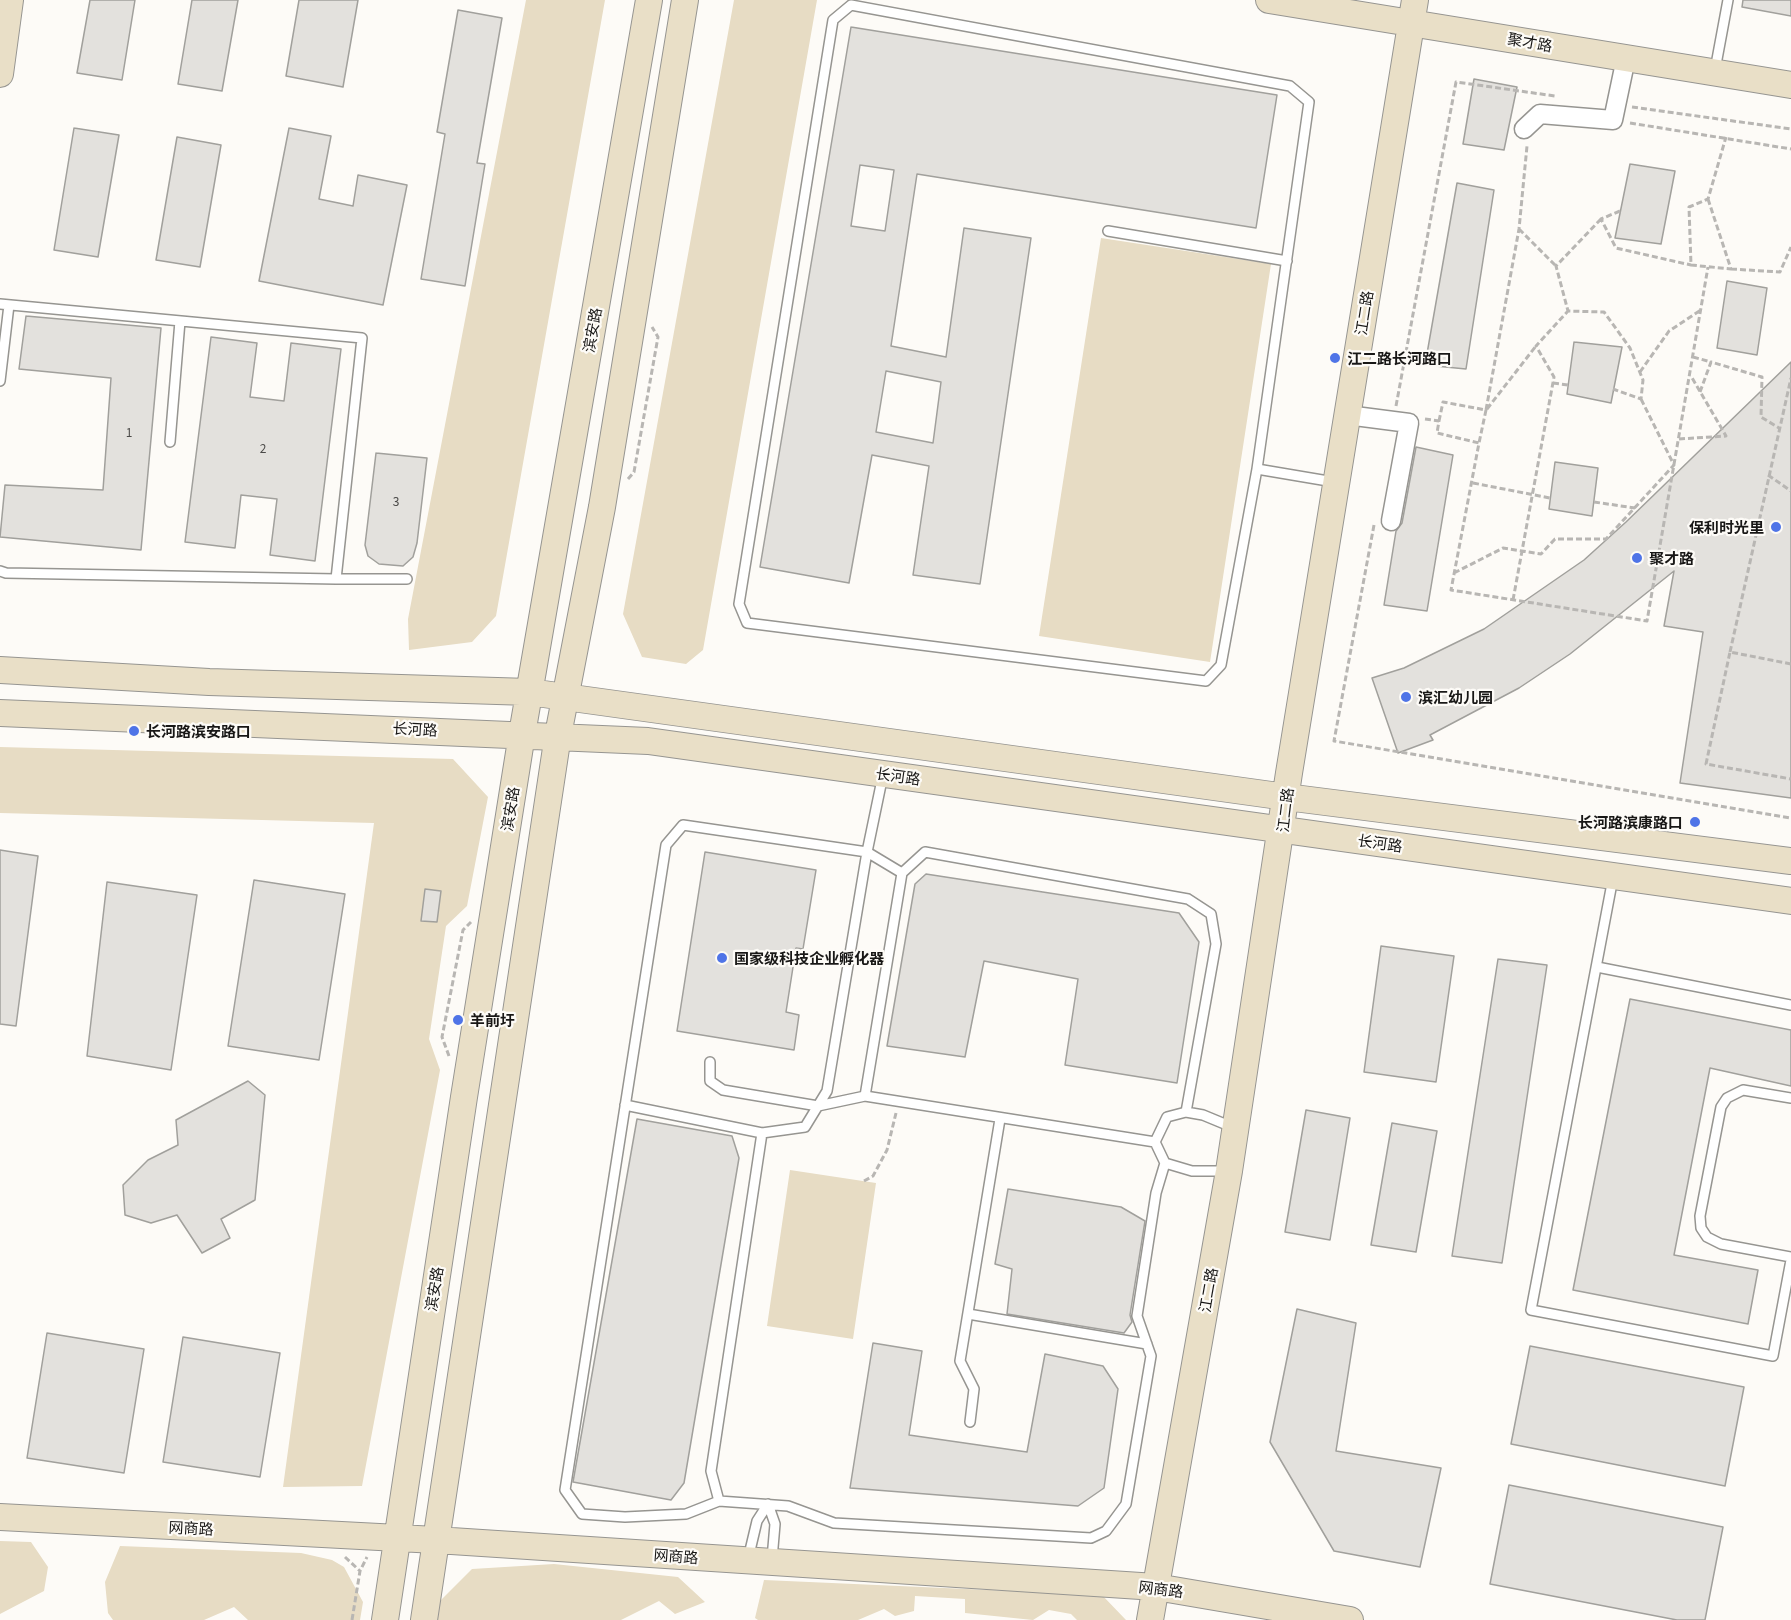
<!DOCTYPE html>
<meta charset="utf-8">
<style>
body{margin:0}
canvas{display:block;background:#fdfbf7}
</style>
<canvas width="1791" height="1620"></canvas>
<script>
const g = document.querySelector('canvas').getContext('2d');
g.lineJoin = 'round';
function paint(path, color) { g.fillStyle = color; g.fill(path, 'evenodd'); }
const shape = rows => new Path2D(rows.map(r => 'M' + r).join(''));
function trace(path, color, width, dash) { g.strokeStyle = color; g.lineWidth = width; g.lineCap = dash ? 'butt' : 'round'; g.setLineDash(dash || []); g.stroke(path); }
function write(font, color, halo, rows, align = 'center') {
  g.font = font + ' Georgia,"Noto Sans SC",serif'; g.lineWidth = 4.5; g.setLineDash([]); g.textBaseline = 'middle'; g.strokeStyle = halo; g.fillStyle = color; for (const [text, x, y, turn = 0] of rows) {
    g.save(); g.translate(x, y); g.rotate((+turn || 0) * Math.PI / 180); g.textAlign = isNaN(turn) ? turn : align; if (halo) g.strokeText(text, 0, 0); g.fillText(text, 0, 0); g.restore();
  }
}
const green = shape([
 [526,0,605,0,496,616,472,642,409,650,408,619],
 [734,0,817,0,703,650,686,664,642,657,623,614],
 [1101,238,1271,264,1210,662,1039,636],
 [0,747,453,759,488,797,467,906,446,926,429,1039,440,1070,362,1486,283,1487,374,823,0,813],
 [790,1170,876,1183,853,1339,767,1326],
 [0,1541,31,1542,48,1567,44,1591,0,1614],
 [120,1546,301,1553,332,1560,344,1567,363,1602,360,1620,248,1620,234,1607,204,1620,113,1620,108,1613,105,1582],
 [554,1564,678,1577,705,1602,675,1614,659,1601,621,1620,435,1620,437,1604,472,1569],
 [764,1580,1102,1595,1126,1620,1077,1620,1071,1614,1049,1610,1033,1620,965,1613,965,1599,915,1596,914,1611,895,1616,884,1609,858,1620,758,1620,755,1618]
]);
const building = shape([
 [90,0,135,0,122,80,77,73,90,0],
 [192,0,238,0,222,91,178,84,192,0],
 [299,0,358,0,343,87,286,76,299,0],
 [1743,0,1791,0,1791,16,1742,7,1743,0],
 [458,10,502,18,477,163,485,164,465,286,421,279,445,134,437,132,458,10],
 [851,27,1277,95,1256,228,917,174,891,346,946,357,964,228,1031,238,980,584,913,575,929,466,872,455,849,583,760,567,851,27],
 [860,165,894,170,885,231,851,226,860,165],
 [886,371,941,382,933,443,876,432,886,371],
 [1474,79,1517,87,1504,150,1463,144,1474,79],
 [74,128,119,135,98,257,54,250,74,128],
 [289,128,331,136,319,199,353,206,358,175,407,185,383,305,259,281,289,128],
 [177,137,221,145,200,267,156,260,177,137],
 [1630,164,1675,171,1661,244,1615,238,1630,164],
 [1457,183,1494,190,1466,369,1425,365,1457,183],
 [1727,281,1767,288,1757,355,1717,348,1727,281],
 [26,316,161,328,141,550,0,537,5,485,103,490,111,378,19,369,26,316],
 [211,337,257,343,250,397,284,401,291,343,341,349,315,561,270,555,277,499,241,495,235,548,185,542,211,337],
 [1574,342,1622,347,1611,403,1567,394,1574,342],
 [1791,362,1791,798,1680,783,1703,632,1664,626,1674,571,1570,654,1519,688,1430,735,1433,740,1398,753,1372,678,1404,668,1484,629,1584,560,1626,522,1791,362],
 [1416,447,1453,455,1427,611,1384,605,1396,531,1402,523,1416,447],
 [376,453,427,458,417,543,413,557,403,566,379,564,368,556,365,545,376,453],
 [1555,462,1598,468,1592,516,1549,509,1555,462],
 [0,850,38,856,16,1026,0,1024,0,850],
 [705,852,816,870,803,949,796,948,786,1012,799,1015,794,1050,677,1031,705,852],
 [926,874,1179,913,1199,942,1177,1083,1065,1065,1078,979,984,961,965,1057,887,1046,915,884,926,874],
 [254,880,345,894,319,1060,228,1046,254,880],
 [107,882,197,895,171,1070,87,1056,107,882],
 [425,889,441,891,437,922,421,921,425,889],
 [1381,946,1454,956,1436,1082,1364,1072,1381,946],
 [1498,959,1547,965,1502,1263,1452,1256,1498,959],
 [1630,999,1791,1030,1791,1086,1710,1068,1674,1255,1758,1270,1748,1324,1573,1290,1630,999],
 [248,1081,265,1095,255,1200,221,1219,230,1238,202,1253,177,1215,151,1223,125,1215,123,1185,148,1160,178,1145,176,1120,248,1081],
 [1306,1110,1350,1118,1330,1240,1285,1232,1306,1110],
 [637,1119,732,1136,739,1158,684,1483,671,1500,573,1482,637,1119],
 [1392,1123,1437,1131,1416,1252,1371,1245,1392,1123],
 [1008,1189,1121,1207,1145,1221,1130,1315,1132,1322,1124,1333,1007,1314,1012,1269,995,1264,1008,1189],
 [1297,1309,1356,1323,1336,1451,1441,1468,1420,1567,1334,1551,1270,1442,1297,1309],
 [47,1333,144,1349,124,1473,27,1458,47,1333],
 [183,1337,280,1353,260,1477,163,1462,183,1337],
 [873,1343,922,1351,909,1435,1027,1452,1045,1354,1103,1366,1118,1389,1104,1488,1078,1506,850,1488,873,1343],
 [1530,1346,1744,1387,1725,1486,1511,1444,1530,1346],
 [1509,1485,1723,1527,1705,1620,1677,1620,1490,1584,1509,1485]
]);
const path = shape([
 [1632,107,1791,129],
 [1630,123,1791,149],
 [1708,199,1731,269,1691,265,1689,207,1708,199,1726,137],
 [1620,211,1601,219,1616,248,1691,265],
 [1601,219,1556,266,1568,311,1604,312,1630,348,1643,380,1641,399,1613,389],
 [1519,229,1556,266],
 [1731,269,1780,272,1791,247],
 [1693,357,1711,362],
 [1640,372,1669,331,1701,310],
 [1553,383,1568,385],
 [1700,392,1711,362,1762,377,1761,417,1779,428],
 [1396,406,1456,82,1555,96],
 [1487,409,1536,346],
 [1486,410,1519,229,1527,146],
 [1425,419,1439,421,1437,433,1479,443,1451,590,1647,621,1708,267],
 [1439,421,1443,402,1486,410,1479,443],
 [1679,439,1726,436,1691,376],
 [1768,475,1791,491],
 [628,479,634,472,658,337,652,327],
 [1473,483,1550,498],
 [1594,502,1635,508],
 [1374,525,1334,741,1791,818],
 [1454,573,1503,548,1541,554,1555,539,1606,539,1674,465,1641,399],
 [1513,600,1554,377,1536,346,1568,311],
 [1730,652,1791,378],
 [1791,664,1730,652,1706,764,1791,779],
 [449,1056,442,1037,463,930,471,922],
 [864,1181,873,1176,887,1150,896,1113],
 [345,1557,360,1571],
 [352,1620,360,1571,367,1557]
]);
const lane = shape([
 [1715,70,1728,0],
 [1108,231,1287,261],
 [0,304,362,338,336,579,6,573,0,571],
 [0,381,9,305],
 [170,442,180,321],
 [1257,469,1221,665,1206,681,747,623,739,604,833,20,851,5,1290,86,1309,102,1257,469,1334,482],
 [336,579,407,579],
 [902,873,867,852,683,825,666,845,565,1490,582,1514,625,1517,686,1514,719,1501,788,1506,834,1523,1091,1538,1106,1531,1126,1504,1151,1356,1137,1316,1156,1193,1165,1163],
 [1613,878,1531,1310,1773,1356,1791,1260],
 [1597,967,1791,1005],
 [710,1062,710,1081,723,1090,818,1106,865,1096],
 [1791,1098,1743,1090,1727,1098,1721,1107,1700,1216,1701,1228,1707,1237,1721,1244,1791,1257],
 [625,1105,762,1133,805,1127,827,1091,867,852,883,775],
 [1155,1142,865,1096,902,873,925,852,1188,899,1211,914,1216,944,1186,1112],
 [1228,1171,1192,1171,1165,1163,1155,1142,1167,1117,1186,1112,1203,1115,1232,1127],
 [968,1314,1147,1344],
 [970,1422,974,1389,960,1361,1000,1119],
 [719,1501,711,1471,762,1133],
 [748,1559,757,1521,768,1504,775,1524,772,1559]
]);
const street = shape([
 [1524,129,1540,114,1613,120,1626,58],
 [1347,415,1409,423,1391,521]
]);
const secondary = shape([
 [1269,0,1791,85],
 [0,74,10,0],
 [0,670,209,682,529,692,1286,797,1791,861],
 [0,713,648,741,1791,901],
 [0,1517,436,1540,1156,1587,1350,1620],
 [385,1620,464,1097,522,734,649,0],
 [424,1620,558,735,602,507,685,0],
 [1150,1620,1229,1171,1289,773,1415,0]
]);
const markers = [
 [1335,358,6,"#4f74e7"],
 [1776,527,6,"#4f74e7"],
 [1637,558,6,"#4f74e7"],
 [1406,697,6,"#4f74e7"],
 [134,731,6,"#4f74e7"],
 [1695,822,6,"#4f74e7"],
 [722,958,6,"#4f74e7"],
 [458,1020,6,"#4f74e7"]
];
const numberNames = [
 ["1",129,432],
 ["2",263,448],
 ["3",396,501]
];
const streetNames = [
 ["聚才路",1530,42,10],
 ["江二路",1364,313,-81],
 ["滨安路",592,330,-80],
 ["长河路",415,729,3],
 ["长河路",898,776,8],
 ["滨安路",510,809,-81],
 ["江二路",1285,810,-83],
 ["长河路",1380,843,8],
 ["滨安路",434,1289,-81],
 ["江二路",1208,1290,-80],
 ["网商路",191,1528,3],
 ["网商路",676,1556,4],
 ["网商路",1161,1589,7]
];
const poiNames = [
 ["江二路长河路口",1347,358],
 ["保利时光里",1764,527,"right"],
 ["聚才路",1649,558],
 ["滨汇幼儿园",1418,697],
 ["长河路滨安路口",146,731],
 ["长河路滨康路口",1683,822,"right"],
 ["国家级科技企业孵化器",734,958],
 ["羊前圩",470,1020]
];
paint(green, '#e7dcc4');
paint(building, '#e3e1dd');
trace(building, '#a1a09c', 1.5);
trace(lane, '#969591', 12);
trace(street, '#969591', 21);
trace(secondary, '#969591', 28);
trace(path, '#b8b6b3', 3, [6, 3]);
trace(lane, '#fff', 9);
trace(street, '#fff', 18);
trace(secondary, '#e9dfc7', 26);
for (const [x, y, r, color] of markers) { const dot = new Path2D(); dot.arc(x, y, r, 0, 2 * Math.PI); g.fillStyle = color; g.fill(dot); trace(dot, '#fdfbf7', 2); }
write('12px', '#4b4a48', null, numberNames);
write('15px', '#181716', '#fdfbf7', streetNames);
write('bold 15px', '#181716', '#fdfbf7', poiNames, 'left');
</script>
